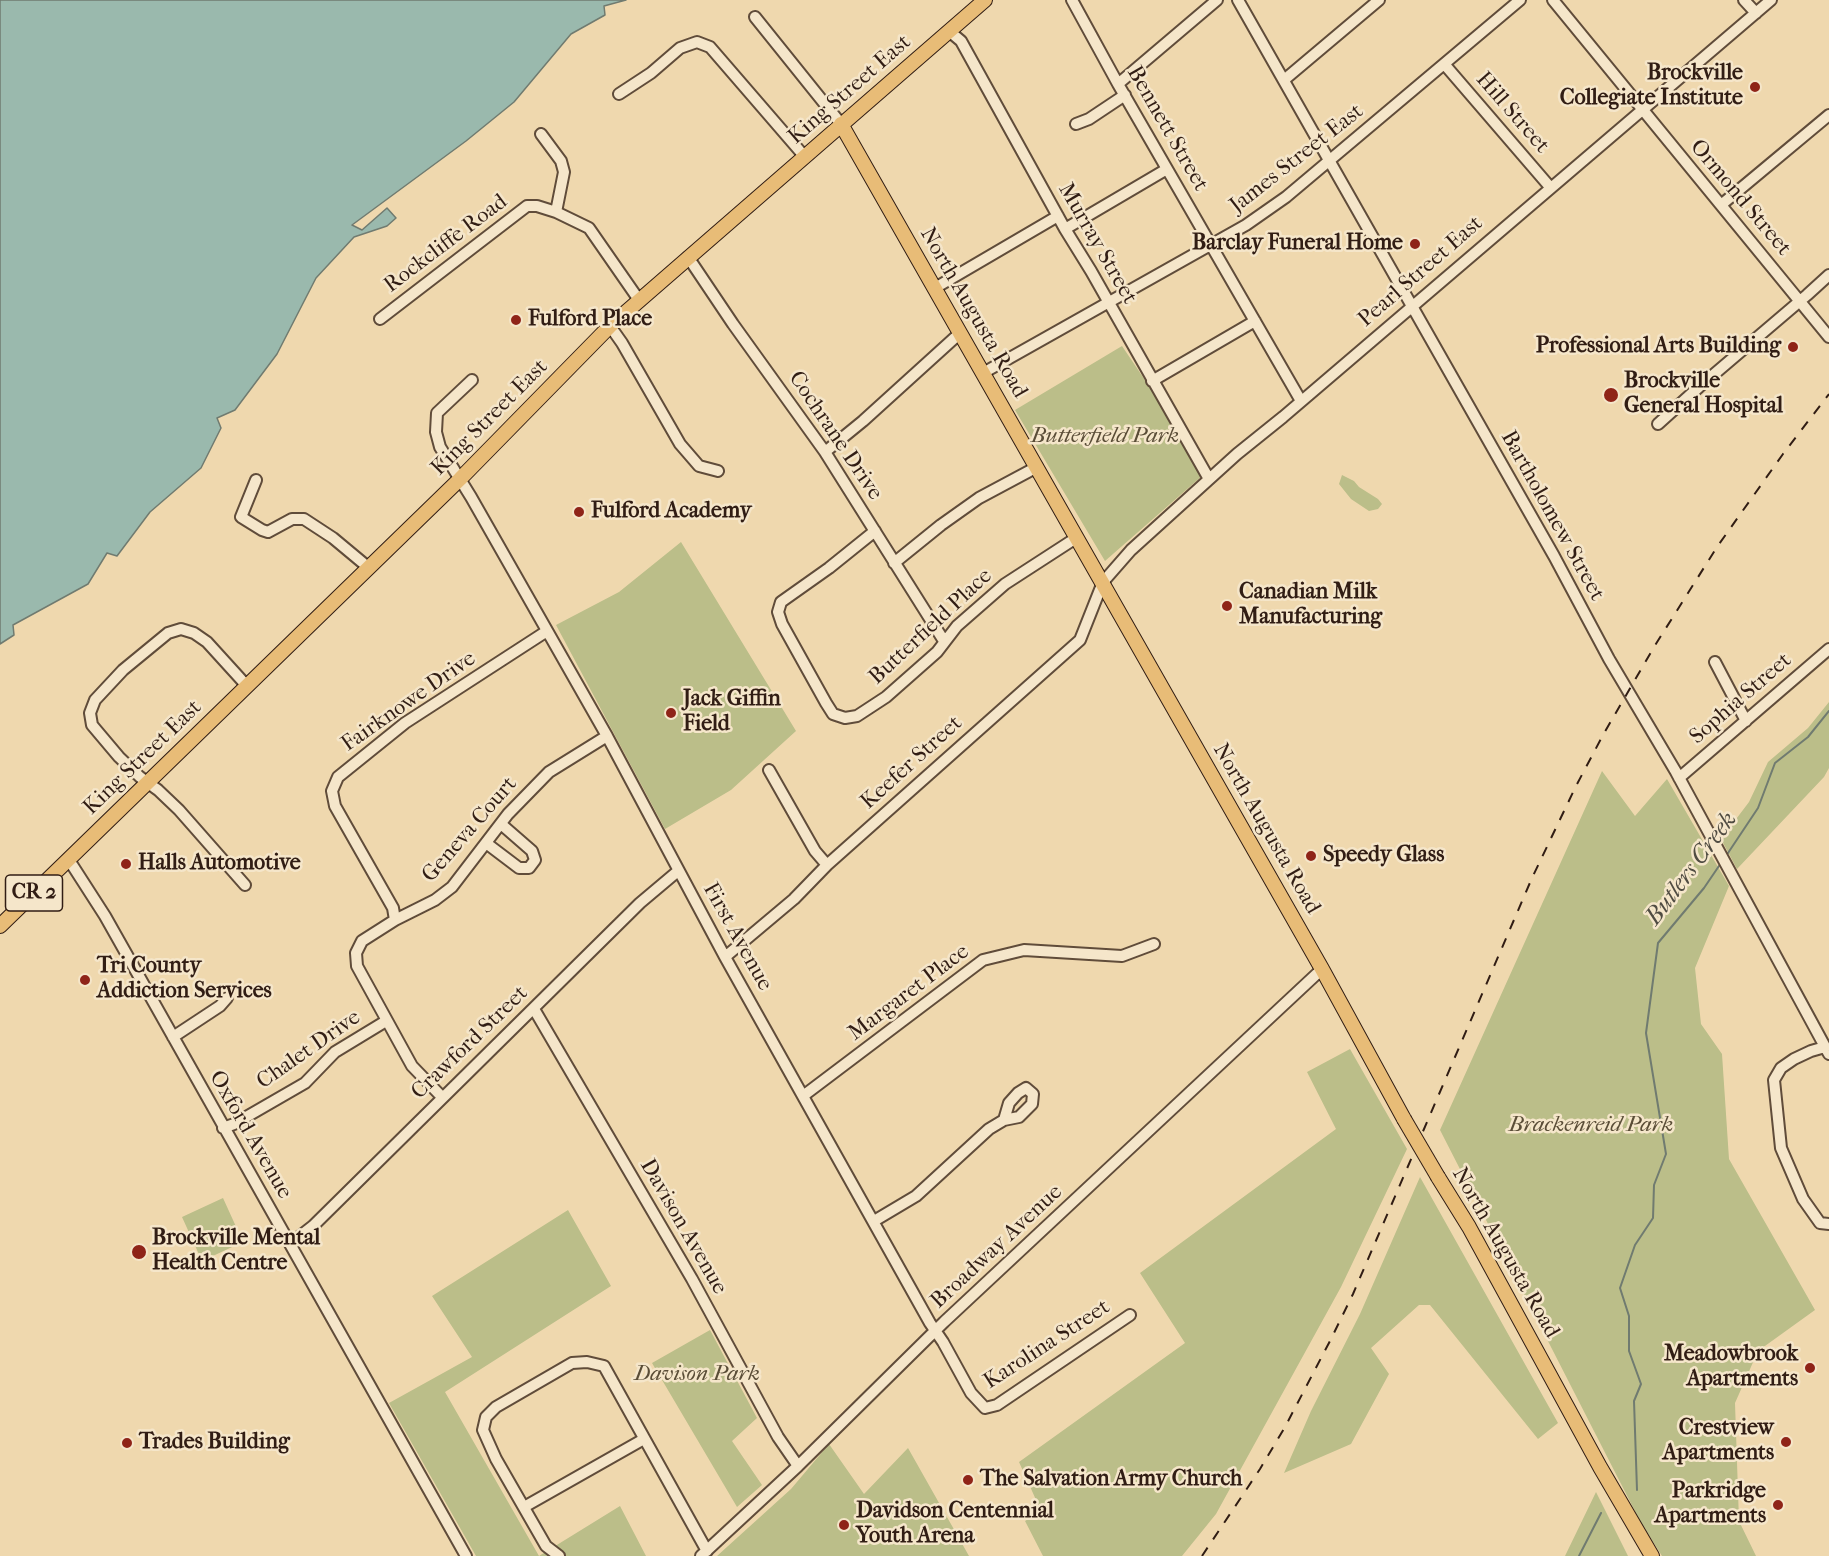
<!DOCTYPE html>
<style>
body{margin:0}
canvas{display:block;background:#efd8ae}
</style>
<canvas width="1829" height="1556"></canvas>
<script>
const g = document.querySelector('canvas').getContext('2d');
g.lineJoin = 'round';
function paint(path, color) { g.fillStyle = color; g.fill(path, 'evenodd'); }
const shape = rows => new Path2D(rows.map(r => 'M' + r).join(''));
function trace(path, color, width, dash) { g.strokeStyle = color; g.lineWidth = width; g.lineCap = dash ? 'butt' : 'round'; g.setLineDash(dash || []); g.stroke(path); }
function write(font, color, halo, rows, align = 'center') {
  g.font = font + ' "IM FELL French Canon",serif'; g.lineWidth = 5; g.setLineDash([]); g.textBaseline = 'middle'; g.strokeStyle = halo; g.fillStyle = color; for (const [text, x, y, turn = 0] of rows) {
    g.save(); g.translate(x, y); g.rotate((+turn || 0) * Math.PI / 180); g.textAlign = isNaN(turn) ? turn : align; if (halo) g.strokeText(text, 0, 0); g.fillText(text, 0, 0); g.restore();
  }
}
const green = shape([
 [1122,346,1149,386,1202,476,1105,561,1015,410],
 [1342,475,1354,481,1359,487,1378,499,1382,504,1378,509,1369,511,1351,499,1339,484],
 [681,542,796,731,731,790,665,829,556,625,619,592],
 [1829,702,1829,768,1824,777,1737,869,1721,839,1749,802,1768,762,1808,728],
 [1602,771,1635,816,1667,779,1729,886,1695,968,1701,1024,1722,1054,1729,1159,1815,1310,1758,1351,1735,1403,1739,1521,1756,1556,1662,1556,1641,1523,1440,1130],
 [1350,1049,1407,1149,1341,1287,1216,1514,1182,1556,1043,1556,1025,1521,1041,1511,1019,1462,1185,1343,1140,1273,1336,1129,1307,1072],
 [1420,1177,1558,1423,1538,1439,1430,1305,1419,1305,1371,1348,1389,1374,1351,1444,1284,1473,1311,1411,1360,1314],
 [223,1198,243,1242,202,1261,182,1217],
 [568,1210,611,1286,445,1392,539,1556,620,1506,646,1556,476,1556,389,1403,472,1357,432,1296],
 [710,1330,757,1418,732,1441,762,1485,737,1507,652,1363],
 [829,1444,864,1494,908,1448,969,1556,717,1556,791,1489],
 [1596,1492,1628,1556,1565,1556]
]);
const water = shape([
 [0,0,626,0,604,6,605,15,571,34,514,102,466,141,352,225,362,230,387,208,396,218,387,226,354,237,316,278,277,354,235,410,217,418,221,428,201,468,150,512,117,556,107,553,88,584,13,625,14,635,0,644,0,0]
]);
const stream = shape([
 [1726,856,1758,808,1775,763,1808,737,1829,711],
 [1637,1490,1634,1401,1641,1384,1629,1351,1629,1316,1620,1288,1635,1245,1653,1218,1654,1185,1666,1154,1646,1033,1658,943,1704,888,1721,863],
 [1579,1556,1601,1513]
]);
const minor = shape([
 [1072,0,1118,84,1301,401],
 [1238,0,1554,556,1609,659,1676,772,1829,1054],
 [1553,0,1829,337],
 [1744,0,1756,13],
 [755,17,841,124],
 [949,31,961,41,1065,229,1091,271,1209,479],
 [1445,65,1550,187],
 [1284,80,1379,0],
 [1118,84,1217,0],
 [619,94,651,73,680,48,697,42,710,47,805,157],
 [1076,124,1089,119,1125,95],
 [541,134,561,161,564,172,556,212],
 [1721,205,1829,115],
 [1065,229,1167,169],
 [688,257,733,324,825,452,944,641],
 [935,288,1058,216],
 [380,319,527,206,537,206,556,212,589,228,639,300],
 [610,326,622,343,680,444,699,466,718,471],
 [983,373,1246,225,1286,197,1520,0],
 [472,380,437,413,436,432,440,447,471,497,607,736,725,957,930,1323,943,1342,971,1393,985,1408,997,1405,1130,1315],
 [1152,381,1255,321],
 [1658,424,1699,387,1807,295,1829,275],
 [825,452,863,421,960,333],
 [256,480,241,517,262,530,268,532,292,519,304,519,333,538,369,568],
 [875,531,829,568,781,602,778,612,782,624,826,703,833,714,845,718,857,716,886,697,937,652,957,626,1005,584,1076,538],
 [894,563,941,525,979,498,1037,467],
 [1715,662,1746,721],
 [769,770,815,851,827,865],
 [1679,778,1829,649],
 [486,843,519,868,529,868,535,860,532,851,501,824],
 [69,860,105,916,466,1556],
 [245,885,179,810,158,790,140,777,119,757,92,725,90,713,95,700,123,670,168,633,181,629,194,633,207,642,247,686],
 [395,920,393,908,335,806,332,791,338,777,405,723,547,631],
 [725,957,794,899,827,865,1080,640,1103,582,1131,550,1237,454,1283,417,1771,0],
 [534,1009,692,1279,778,1437,798,1466],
 [173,1037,220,1006,227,998],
 [1825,1047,1811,1051,1794,1059,1781,1068,1774,1080,1781,1148,1803,1199,1820,1223,1829,1224],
 [803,1096,983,960,1024,950,1122,956,1154,944],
 [442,1097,412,1066,357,966,356,953,362,941,395,920,435,900,452,887,508,814,549,772,607,736],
 [223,1128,234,1124,305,1083,335,1052,386,1021],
 [874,1221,916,1196,989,1129,1004,1120,1019,1117,1032,1104,1033,1094,1026,1088,1018,1093,1009,1103,1004,1120],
 [290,1244,313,1226,640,903,678,871],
 [524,1507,644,1439],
 [559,1556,546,1546,496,1459,483,1430,486,1417,496,1407,572,1363,587,1362,604,1366,707,1551],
 [701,1556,798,1466,944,1322,1322,969]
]);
const major = shape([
 [841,124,1322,969,1404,1119],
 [0,926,460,479,610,326,985,0],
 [1438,1177,1469,1227,1600,1467,1652,1556]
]);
const rail = shape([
 [1202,1556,1260,1469,1285,1427,1331,1339,1353,1294,1532,878,1576,786,1603,735,1654,647,1717,547,1783,454,1829,394]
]);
const majorBridge = shape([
 [1404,1119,1438,1177]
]);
const markers = [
 [1755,87,6,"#8f2418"],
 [1415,244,6,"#8f2418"],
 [516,320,6,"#8f2418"],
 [1793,347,6,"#8f2418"],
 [1611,395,8,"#8f2418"],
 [579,512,6,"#8f2418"],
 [1227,606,6,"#8f2418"],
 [671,713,6,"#8f2418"],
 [1311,856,6,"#8f2418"],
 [126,864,6,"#8f2418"],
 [85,980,6,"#8f2418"],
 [139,1252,8,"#8f2418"],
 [1810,1368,6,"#8f2418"],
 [1786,1442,6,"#8f2418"],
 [127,1443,6,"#8f2418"],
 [968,1480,6,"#8f2418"],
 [1778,1505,6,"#8f2418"],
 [844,1525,6,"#8f2418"]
];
const shields = [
 [34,893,57]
];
const shieldNames = [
 ["CR 2",34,893]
];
const poiNames = [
 ["Brockville",1743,74,"right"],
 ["Collegiate Institute",1743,99,"right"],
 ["Barclay Funeral Home",1403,244,"right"],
 ["Fulford Place",528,320],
 ["Professional Arts Building",1781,347,"right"],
 ["Brockville",1624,382],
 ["General Hospital",1624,407],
 ["Fulford Academy",591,512],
 ["Canadian Milk",1239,593],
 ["Manufacturing",1239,618],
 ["Jack Giffin",683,700],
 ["Field",683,725],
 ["Speedy Glass",1323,856],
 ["Halls Automotive",138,864],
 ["Tri County",97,967],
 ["Addiction Services",97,992],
 ["Brockville Mental",152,1239],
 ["Health Centre",152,1264],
 ["Meadowbrook",1798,1355,"right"],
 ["Apartments",1798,1380,"right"],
 ["Crestview",1774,1429,"right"],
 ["Apartments",1774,1454,"right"],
 ["Trades Building",139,1443],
 ["The Salvation Army Church",980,1480],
 ["Parkridge",1766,1492,"right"],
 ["Apartments",1766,1517,"right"],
 ["Davidson Centennial",856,1512],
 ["Youth Arena",856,1537]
];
const streetNames = [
 ["King Street East",850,90,-41],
 ["Hill Street",1512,113,49],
 ["Bennett Street",1167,129,60],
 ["James Street East",1297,159,-38],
 ["Ormond Street",1740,198,50],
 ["Rockcliffe Road",446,244,-37],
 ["Murray Street",1097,244,60],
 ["Pearl Street East",1421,272,-41],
 ["North Augusta Road",973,313,60],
 ["King Street East",490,418,-45],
 ["Cochrane Drive",835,436,56],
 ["Bartholomew Street",1552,516,61],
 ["Butterfield Place",931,627,-43],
 ["Sophia Street",1741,699,-41],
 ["Fairknowe Drive",409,702,-35],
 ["King Street East",143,758,-44],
 ["Keefer Street",912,763,-42],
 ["North Augusta Road",1266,829,60],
 ["Geneva Court",470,830,-49],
 ["First Avenue",737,937,61],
 ["Margaret Place",909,993,-37],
 ["Crawford Street",470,1043,-44],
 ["Chalet Drive",309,1050,-35],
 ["Oxford Avenue",250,1135,60],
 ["Davison Avenue",683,1227,60],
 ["Broadway Avenue",997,1247,-43],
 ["North Augusta Road",1505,1253,60],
 ["Karolina Street",1047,1345,-33]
];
const parkNames = [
 ["Butterfield Park",1105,437],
 ["Brackenreid Park",1591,1126],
 ["Davison Park",697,1375]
];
const waterNames = [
 ["Butlers Creek",1692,869,-53]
];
paint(green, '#bbbe89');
paint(water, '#9ab9ad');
trace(water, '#707b70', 1.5);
trace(stream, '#707b70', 2);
trace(minor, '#604c3a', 14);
trace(major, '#311d14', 16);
trace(minor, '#f5e6ca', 10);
trace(major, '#e8bc77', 14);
trace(rail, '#311d14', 2, [10, 10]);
trace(majorBridge, '#311d14', 16, []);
trace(majorBridge, '#e8bc77', 14);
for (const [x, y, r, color] of markers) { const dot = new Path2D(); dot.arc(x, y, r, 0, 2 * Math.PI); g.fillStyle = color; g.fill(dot); trace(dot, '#f5e6ca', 2); }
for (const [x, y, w] of shields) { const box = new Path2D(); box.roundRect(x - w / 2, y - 18, w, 36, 4.5); g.fillStyle = '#f5e6ca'; g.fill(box); trace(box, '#311d14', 1.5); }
write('bold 21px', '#311d14', null, shieldNames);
write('bold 22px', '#311d14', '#f5e6ca', poiNames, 'left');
write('22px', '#311d14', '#f5e6ca', streetNames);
write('italic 22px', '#5a4d37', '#f5e6ca', parkNames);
write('italic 24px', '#504c42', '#f5e6ca', waterNames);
</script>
